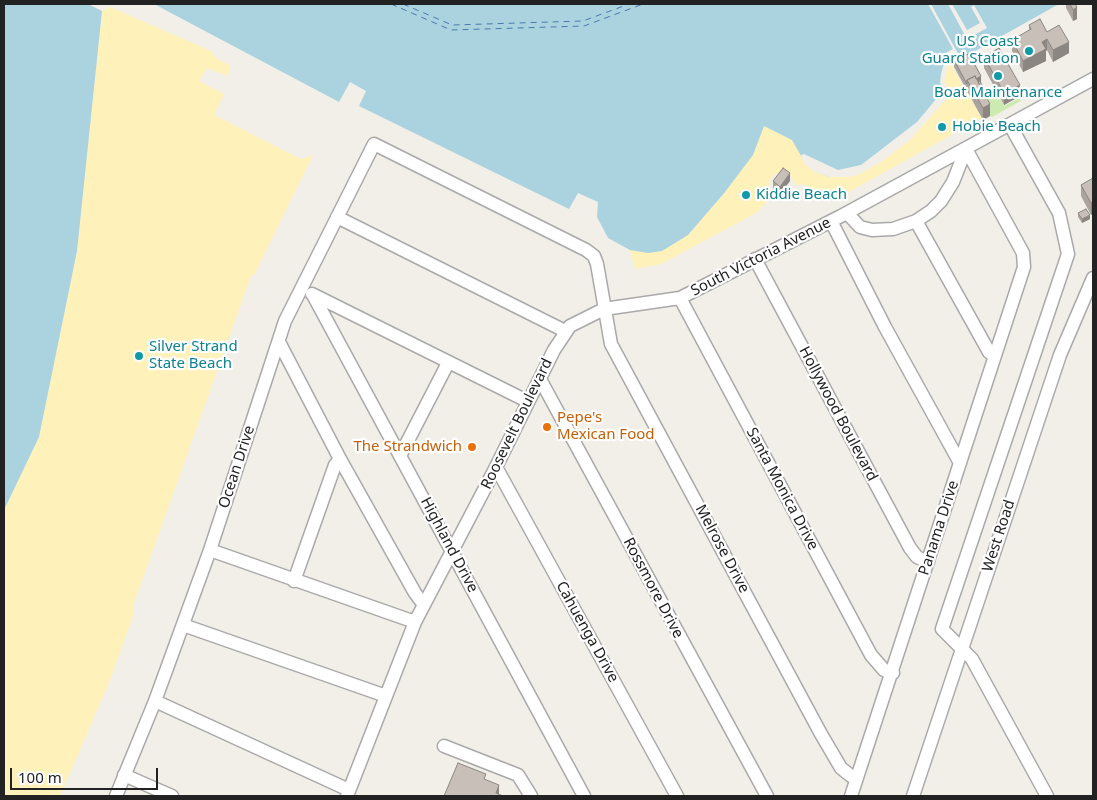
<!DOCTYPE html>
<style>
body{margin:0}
#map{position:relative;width:1097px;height:800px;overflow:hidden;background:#f2efe9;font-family:"Noto Sans",sans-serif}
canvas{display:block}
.frame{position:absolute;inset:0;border:5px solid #222;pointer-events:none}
.scale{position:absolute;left:10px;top:768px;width:148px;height:22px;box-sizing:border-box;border:2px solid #222;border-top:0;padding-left:6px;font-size:15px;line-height:18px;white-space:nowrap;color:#222;-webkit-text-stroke:4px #fff;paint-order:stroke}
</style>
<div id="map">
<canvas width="1097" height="800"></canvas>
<div class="frame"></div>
<div class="scale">100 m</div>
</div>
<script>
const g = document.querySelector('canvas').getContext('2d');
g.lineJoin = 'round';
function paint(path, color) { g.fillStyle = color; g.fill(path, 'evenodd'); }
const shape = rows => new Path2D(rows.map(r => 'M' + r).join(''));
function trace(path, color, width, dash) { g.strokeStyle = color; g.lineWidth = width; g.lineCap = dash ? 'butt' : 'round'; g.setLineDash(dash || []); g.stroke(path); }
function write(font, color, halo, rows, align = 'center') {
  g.font = font + ' "Noto Sans",sans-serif'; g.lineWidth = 4.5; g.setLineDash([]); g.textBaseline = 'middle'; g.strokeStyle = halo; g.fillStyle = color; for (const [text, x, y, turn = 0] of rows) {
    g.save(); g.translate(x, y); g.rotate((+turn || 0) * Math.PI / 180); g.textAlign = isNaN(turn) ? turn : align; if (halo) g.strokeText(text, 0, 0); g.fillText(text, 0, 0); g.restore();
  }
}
const grass = shape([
 [988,92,991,98,998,95,1004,106,1019,98,1021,101,992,117,990,116,984,94]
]);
const sand = shape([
 [110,7,211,51,216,58,231,66,227,76,207,68,199,81,224,94,214,115,301,159,313,155,254,275,251,276,133,606,134,613,109,683,60,796,4,796,4,510,39,437,77,251,102,11],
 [948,60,982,118,838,198,801,184,796,186,788,171,775,174,770,180,770,188,772,191,765,200,767,202,756,213,661,264,635,269,630,250,648,253,688,235,725,192,753,155,764,126,792,140,804,161,814,171,830,177,844,176,942,83]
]);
const water = shape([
 [4,4,88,4,102,11,77,251,39,437,4,510],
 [154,4,1059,4,959,60,955,53,951,55,942,83,947,90,944,97,910,136,844,176,830,177,814,171,804,161,792,140,764,126,753,155,725,192,688,235,662,251,648,253,630,250,608,238,597,217,598,202,578,193,569,209,359,106,366,91,350,82,339,102]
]);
const pier = shape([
 [928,4,931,4,962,61,956,61,953,57,947,69,944,82,948,88,943,87,940,83,941,74,947,52,953,49],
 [948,4,952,4,967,30,980,23,971,7,974,5,987,28,967,39],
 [942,92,948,95,946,99,912,138,881,162,860,174,849,177,830,177,813,171,804,163,801,155,804,154,838,170,861,165,917,122]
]);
const ferry = shape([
 [391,4,451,30,584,26,643,4],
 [403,4,452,25,583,21,629,4]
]);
const minor = shape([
 [1010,125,1059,213,1068,254,942,629,972,659,1047,796],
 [847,213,860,227,872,230,893,229,916,221,931,211,941,201,953,182,966,149],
 [337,217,565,331],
 [831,221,885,327,960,463],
 [916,221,989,352,994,356],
 [755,259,910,548,917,557,928,562],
 [312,294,527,401],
 [313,295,584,796],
 [680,298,871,655,884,670,893,673],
 [279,342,340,459,415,593,424,605],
 [540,379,767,796],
 [400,456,448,363],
 [496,467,677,796],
 [210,550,415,622],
 [294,581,335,465,340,459],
 [183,625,386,696],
 [155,701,349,790],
 [444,746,518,775,531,796],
 [124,775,172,796],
 [116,796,155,701,210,550,285,321,374,144,586,250,594,256,597,264,611,344,821,734,841,768,851,776,857,778],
 [347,796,415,622,496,467,554,350,570,326,604,309,680,298,841,216,1093,79],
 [851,796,1024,267,1023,253,966,149],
 [913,796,1060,355,1093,278]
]);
const wall = shape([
 [1066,4,1077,4,1076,5,1077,19,1073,21,1066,8],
 [1029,25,1047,32,1069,53,1053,62,1047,50,1046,51,1046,61,1023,72,1012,51,1012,40,1029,31],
 [984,57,1020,96,1004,105,984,68],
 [954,60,981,83,982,88,986,96,990,116,983,120,954,67],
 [1093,178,1091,215,1081,196,1081,185],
 [773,181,790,181,780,194,773,189],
 [1078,213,1090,219,1082,223,1078,217]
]);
const shadedWall = shape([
 [1073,4,1077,4,1074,5,1077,7,1077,19,1073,21],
 [1047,39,1047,50,1046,51,1046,61,1023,72,1023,61,1042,42],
 [1069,42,1069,53,1053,62,1053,50],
 [981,76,981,84,969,83],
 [1020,85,1020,96,1004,105,1004,93],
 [990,104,990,116,983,120,983,108],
 [790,173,790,181,780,194,780,187],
 [1093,202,1093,214,1091,215,1091,203],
 [1090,215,1090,219,1082,223,1082,219],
 [499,785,499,796,496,793]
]);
const building = shape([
 [1070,4,1075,4,1077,7,1073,10,1070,4],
 [1040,19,1047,32,1059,25,1069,42,1053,50,1047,39,1042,42,1046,49,1023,61,1012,40,1031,29,1029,25,1040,19],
 [999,48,1020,85,1004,93,984,57,999,48],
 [969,54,981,76,976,79,975,76,967,80,967,84,954,60,969,54],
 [975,76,990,104,983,108,967,80,975,76],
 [980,81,982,85,980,86,978,82,980,81],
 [983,88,986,93,984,94,982,89,983,88],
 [783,168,790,173,780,187,773,181,783,168],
 [1093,178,1093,202,1091,203,1081,185,1093,178],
 [1086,209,1090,215,1082,219,1078,213,1086,209],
 [458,763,486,774,484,779,499,785,496,793,503,796,444,796,458,763]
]);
const markers = [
 [1029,51,5,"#0f9aa8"],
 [998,76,5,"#0f9aa8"],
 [942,127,5,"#0f9aa8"],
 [746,195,5,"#0f9aa8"],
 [139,356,5,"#0f9aa8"],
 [547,427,5,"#e8710a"],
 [472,447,5,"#e8710a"]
];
const cultureNames = [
 ["US Coast",1019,42,"right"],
 ["Guard Station",1019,59,"right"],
 ["Boat Maintenance",998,93,"center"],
 ["Hobie Beach",952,127],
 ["Kiddie Beach",756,195],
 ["Silver Strand",149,347],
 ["State Beach",149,364]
];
const streetNames = [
 ["South Victoria Avenue",761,257,-27],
 ["Hollywood Boulevard",838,414,62],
 ["Roosevelt Boulevard",517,424,-64],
 ["Ocean Drive",237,467,-72],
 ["Santa Monica Drive",782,489,62],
 ["Panama Drive",939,528,-72],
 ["West Road",999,536,-72],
 ["Highland Drive",449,545,62],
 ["Melrose Drive",722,549,62],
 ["Rossmore Drive",653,588,62],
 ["Cahuenga Drive",587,632,61]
];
const foodNames = [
 ["Pepe's",557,418],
 ["Mexican Food",557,435],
 ["The Strandwich",462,447,"right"]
];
paint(grass, '#cdebb0');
paint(sand, '#fff1ba');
paint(water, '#aad3df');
paint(pier, '#f2efe9');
trace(ferry, '#4a7aab', 1, [6, 5]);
trace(minor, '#a9a9a9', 15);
trace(minor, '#fff', 12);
paint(wall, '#aba49e');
paint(shadedWall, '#8b8681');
paint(building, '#c7bfb8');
trace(building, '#8b8681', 1);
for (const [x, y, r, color] of markers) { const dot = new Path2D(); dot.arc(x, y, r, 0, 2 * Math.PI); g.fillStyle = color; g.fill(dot); trace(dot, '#fff', 2); }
write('15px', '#0d838f', '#fff', cultureNames, 'left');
write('15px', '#222', '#fff', streetNames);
write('15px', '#c56008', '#fff', foodNames, 'left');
</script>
